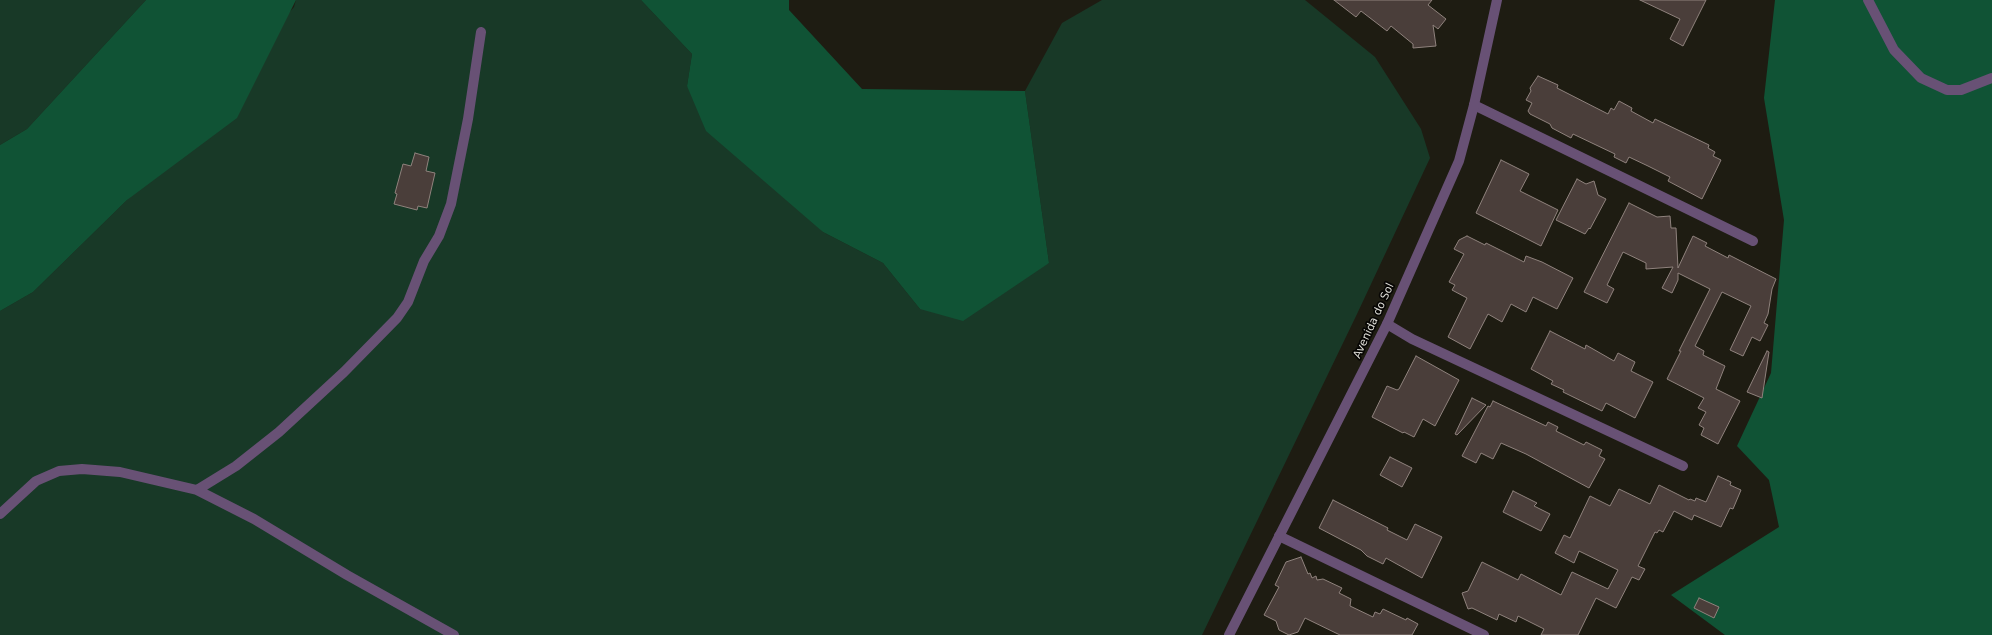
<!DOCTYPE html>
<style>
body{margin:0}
canvas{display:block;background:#1e1c12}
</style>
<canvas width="1992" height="635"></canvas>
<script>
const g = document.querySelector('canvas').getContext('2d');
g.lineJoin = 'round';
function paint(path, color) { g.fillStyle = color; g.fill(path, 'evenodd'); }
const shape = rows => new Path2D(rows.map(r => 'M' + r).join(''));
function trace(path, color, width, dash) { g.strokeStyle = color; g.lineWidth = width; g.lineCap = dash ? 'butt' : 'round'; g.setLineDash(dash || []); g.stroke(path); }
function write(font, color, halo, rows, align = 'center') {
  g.font = font + ' "DejaVu Sans",sans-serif'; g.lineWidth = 3.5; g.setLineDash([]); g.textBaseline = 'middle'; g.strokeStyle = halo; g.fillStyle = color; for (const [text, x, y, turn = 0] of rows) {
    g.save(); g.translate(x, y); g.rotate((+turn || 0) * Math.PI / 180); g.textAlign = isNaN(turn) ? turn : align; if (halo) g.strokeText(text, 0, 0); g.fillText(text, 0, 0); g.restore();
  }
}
const green = shape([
 [0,0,146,0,27,129,0,145],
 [296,0,641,0,692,54,687,86,823,232,883,263,920,309,1049,263,1025,91,1062,23,1102,0,1305,0,1375,57,1421,129,1430,158,1357,314,1202,635,0,635,0,311,33,292,127,200,294,7]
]);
const forest = shape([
 [146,0,296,0,237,118,127,200,33,292,0,311,0,145,27,129],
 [641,0,789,0,789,10,862,89,1025,91,1049,263,963,321,920,309,883,263,823,232,706,131,687,86,692,54],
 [1775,0,1992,0,1992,635,1725,635,1671,595,1779,527,1769,480,1737,446,1771,373,1784,220,1764,98]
]);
const building = shape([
 [1334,0,1432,0,1428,5,1446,19,1438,29,1433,25,1436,46,1413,48,1413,44,1391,26,1387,31,1361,11,1356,17,1334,0],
 [1640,0,1706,0,1683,46,1670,39,1680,19,1640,0],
 [1538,76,1558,85,1557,88,1608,114,1611,108,1614,110,1619,101,1632,108,1631,111,1653,123,1655,119,1709,145,1708,148,1715,152,1713,156,1721,160,1702,199,1668,181,1670,177,1648,166,1629,157,1626,163,1614,157,1615,154,1573,134,1571,138,1552,128,1550,124,1530,114,1528,111,1532,103,1526,100,1531,91,1530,88,1538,76],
 [415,153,429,157,426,171,435,173,427,208,418,206,417,210,394,204,397,194,395,193,403,164,411,166,415,153],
 [1501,160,1529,174,1520,191,1558,210,1541,246,1476,213,1501,160],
 [1577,179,1586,184,1594,181,1598,195,1606,199,1590,229,1589,228,1585,234,1556,220,1577,179],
 [1629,203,1657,217,1670,216,1671,228,1676,228,1678,268,1693,236,1707,243,1705,246,1728,258,1729,255,1776,279,1772,289,1768,314,1764,323,1768,325,1760,341,1752,337,1743,356,1730,350,1751,306,1722,292,1695,346,1704,351,1703,355,1725,366,1716,389,1740,401,1718,444,1701,435,1704,428,1699,425,1706,412,1698,408,1704,398,1667,379,1681,351,1679,351,1710,289,1678,273,1678,280,1672,293,1662,288,1673,267,1646,269,1646,263,1623,252,1607,285,1614,289,1607,303,1584,292,1629,203],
 [1467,236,1485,245,1486,243,1524,262,1526,256,1542,262,1573,278,1557,309,1533,297,1526,312,1511,304,1502,322,1488,314,1470,349,1448,337,1467,298,1452,290,1455,285,1449,282,1464,254,1454,249,1459,240,1467,236],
 [1550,331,1585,349,1586,345,1614,361,1618,353,1635,362,1631,371,1653,382,1635,418,1606,403,1602,411,1563,392,1564,390,1551,384,1553,381,1531,369,1550,331],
 [1767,351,1769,352,1762,398,1747,392,1767,351],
 [1416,356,1459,380,1435,426,1423,419,1414,437,1404,432,1403,433,1372,417,1387,386,1397,390,1399,389,1416,356],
 [1472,398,1486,405,1457,435,1455,434,1472,398],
 [1493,401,1546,426,1548,422,1558,427,1556,431,1584,445,1586,442,1602,450,1599,456,1605,459,1589,488,1526,454,1501,443,1493,459,1481,453,1476,463,1462,456,1488,406,1490,407,1493,401],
 [1390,457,1412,468,1402,487,1380,475,1390,457],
 [1718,476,1731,482,1730,485,1741,490,1733,509,1730,508,1721,527,1694,515,1692,520,1674,511,1663,532,1659,530,1657,533,1655,532,1638,566,1645,569,1639,580,1632,577,1616,608,1596,598,1578,635,1541,635,1544,629,1518,616,1516,622,1499,614,1497,620,1472,608,1468,609,1462,593,1468,591,1482,562,1518,580,1521,574,1561,595,1572,572,1608,589,1618,570,1579,551,1574,563,1555,553,1564,535,1570,538,1590,496,1610,506,1619,489,1650,504,1659,485,1689,500,1690,499,1695,501,1696,498,1706,502,1718,476],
 [1513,491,1537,503,1534,506,1550,514,1541,531,1503,512,1513,491],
 [1333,500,1388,528,1387,530,1407,540,1415,524,1442,537,1422,578,1386,558,1383,564,1367,556,1361,550,1319,528,1333,500],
 [1301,557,1308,574,1310,573,1312,578,1316,576,1317,580,1323,579,1342,588,1339,593,1351,599,1350,606,1373,617,1375,612,1380,614,1383,609,1406,620,1407,618,1418,624,1412,635,1340,635,1305,618,1298,632,1289,635,1279,630,1276,621,1264,615,1279,587,1275,585,1286,562,1301,557],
 [1699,598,1719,607,1714,618,1694,608,1699,598]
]);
const minor = shape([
 [1868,0,1894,50,1921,78,1947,90,1961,90,1992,78],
 [1474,105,1753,241],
 [1387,324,1412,339,1683,466],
 [197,490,236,466,279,432,344,372,397,318,408,302,424,261,439,236,451,204,468,119,481,32],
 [0,514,36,481,59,471,82,469,120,472,197,490,254,519,347,575,454,635],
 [1279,536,1484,635]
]);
const tertiary = shape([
 [1229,635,1387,324,1459,161,1474,105,1497,0]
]);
const streetNames = [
 ["Avenida do Sol",1374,321,-65]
];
paint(green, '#183927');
paint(forest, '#105335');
paint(building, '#4a3e3a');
trace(building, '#8f827d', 1);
trace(minor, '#685175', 10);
trace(tertiary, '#685175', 10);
write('11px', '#dddcd6', '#070604', streetNames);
</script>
